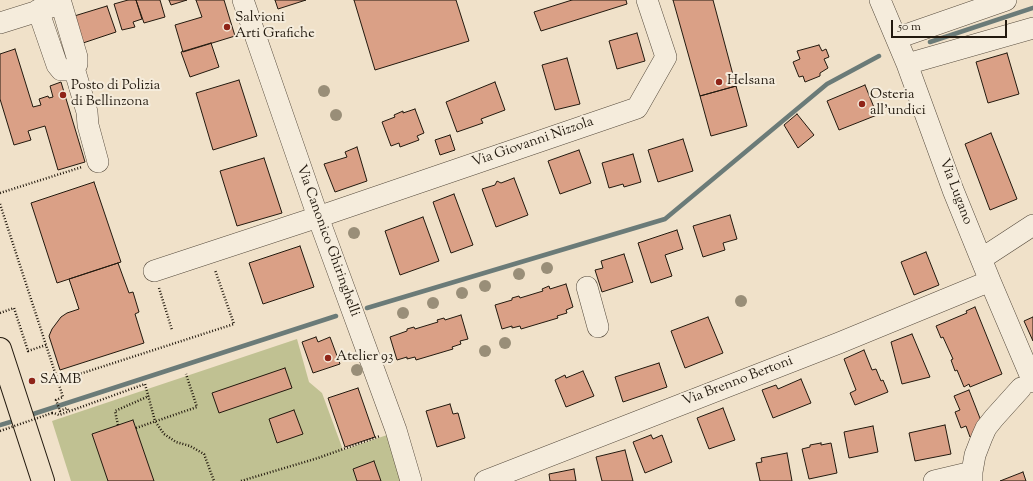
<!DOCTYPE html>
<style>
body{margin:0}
#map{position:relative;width:1033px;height:481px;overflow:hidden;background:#f0e1c9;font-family:"Sorts Mill Goudy",serif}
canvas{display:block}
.scale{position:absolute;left:891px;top:20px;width:116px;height:18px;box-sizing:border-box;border:2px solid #22190e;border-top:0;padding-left:5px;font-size:12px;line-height:14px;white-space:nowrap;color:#22190e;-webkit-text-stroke:3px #f5ecdc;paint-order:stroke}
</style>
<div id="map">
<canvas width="1033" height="481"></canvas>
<div class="scale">50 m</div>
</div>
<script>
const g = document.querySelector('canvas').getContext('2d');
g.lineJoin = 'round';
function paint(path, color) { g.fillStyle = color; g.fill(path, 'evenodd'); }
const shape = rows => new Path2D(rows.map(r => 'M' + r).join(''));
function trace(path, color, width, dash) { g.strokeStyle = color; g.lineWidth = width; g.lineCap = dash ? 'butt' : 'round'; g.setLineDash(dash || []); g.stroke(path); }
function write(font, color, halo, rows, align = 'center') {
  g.font = font + ' "Sorts Mill Goudy",serif'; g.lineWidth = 4; g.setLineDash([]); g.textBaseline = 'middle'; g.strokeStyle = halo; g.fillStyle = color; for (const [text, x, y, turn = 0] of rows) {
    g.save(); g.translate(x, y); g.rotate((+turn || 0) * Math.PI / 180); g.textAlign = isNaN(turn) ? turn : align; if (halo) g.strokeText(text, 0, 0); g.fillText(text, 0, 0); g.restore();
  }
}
const green = shape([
 [297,339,309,382,322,393,343,450,393,433,409,481,71,481,52,421]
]);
const stream = shape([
 [930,42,1033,8],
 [367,308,665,219,827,84,879,56],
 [27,416,336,316],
 [0,425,17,420]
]);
const building = shape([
 [128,0,136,0,142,19,133,22,135,27,122,30,114,4,128,0],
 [136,0,160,0,165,17,144,23,136,0],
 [169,0,187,0,171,5,169,0],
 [196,0,224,0,235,36,183,52,175,25,202,17,196,0],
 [275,0,306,0,278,9,275,0],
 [354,0,456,0,469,41,375,70,354,0],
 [572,0,626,0,627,4,541,31,534,12,572,0],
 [673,0,713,0,736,86,700,96,673,0],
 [107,6,116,32,80,44,71,17,107,6],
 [637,33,645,61,617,69,609,41,637,33],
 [211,43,219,67,190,77,181,52,211,43],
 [819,45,822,51,826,49,829,57,824,59,828,68,820,73,820,76,805,82,803,76,799,77,793,62,800,59,797,51,819,45],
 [15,49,33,107,41,105,39,99,48,96,49,98,53,97,50,86,61,82,85,162,58,170,45,126,28,131,31,140,14,145,0,99,0,54,15,49],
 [1007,53,1019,94,988,103,976,62,1007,53],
 [567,58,580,104,555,110,542,65,567,58],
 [239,80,257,136,213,150,196,93,239,80],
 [495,82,505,110,481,119,483,123,457,132,446,102,495,82],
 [865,85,877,115,839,130,827,101,865,85],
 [736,86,747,126,711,136,700,96,736,86],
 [415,109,424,133,417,136,419,140,400,147,399,143,391,146,382,122,395,117,394,115,403,111,403,113,415,109],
 [797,114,814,135,798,148,784,125,797,114],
 [991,133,1017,199,990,210,965,144,991,133],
 [450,135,455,150,440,155,435,140,450,135],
 [683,139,693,171,658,182,648,150,683,139],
 [357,147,367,181,335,192,324,164,347,157,345,152,357,147],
 [579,150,591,183,560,194,548,161,579,150],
 [633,154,641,182,624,187,623,184,609,188,602,163,633,154],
 [264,158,282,213,237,226,220,171,264,158],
 [514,178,528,215,496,227,482,189,495,185,497,181,501,183,514,178],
 [94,182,121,262,57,283,31,203,94,182],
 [454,194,473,245,451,253,433,202,454,194],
 [730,215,737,239,723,243,725,250,703,257,693,226,730,215],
 [423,217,439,261,400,275,385,231,423,217],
 [677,230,683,249,665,255,672,276,651,283,638,243,677,230],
 [300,246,314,287,263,304,249,263,300,246],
 [926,252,939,285,914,295,901,262,926,252],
 [624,254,633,282,602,292,595,270,603,268,601,261,624,254],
 [118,263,129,293,133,292,139,312,135,314,144,343,60,370,49,336,52,329,61,317,67,313,79,309,69,279,118,263],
 [566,284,573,307,566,310,567,313,557,316,558,318,521,329,520,326,512,328,512,326,502,329,495,305,512,300,512,298,519,296,520,298,543,291,542,289,549,286,550,289,566,284],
 [975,307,1002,374,970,387,969,384,964,387,957,370,955,371,951,360,953,359,943,337,941,338,936,326,967,313,966,311,975,307],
 [461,315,468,339,460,341,461,344,452,347,453,349,416,360,415,357,407,359,407,357,397,360,390,337,407,331,407,329,414,327,415,329,438,322,437,320,444,318,445,320,461,315],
 [708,317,723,353,685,368,671,331,708,317],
 [1033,317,1033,341,1024,321,1033,317],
 [912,334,930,377,902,384,891,342,912,334],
 [316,337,318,342,330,337,340,364,313,373,302,342,316,337],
 [864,350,872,370,876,369,881,381,883,380,888,392,855,405,850,393,856,390,844,359,864,350],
 [659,363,667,387,623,402,615,377,659,363],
 [285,368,292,388,219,413,212,393,285,368],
 [583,371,594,396,566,407,555,380,565,375,566,378,583,371],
 [801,379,811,403,773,418,762,390,776,385,778,389,801,379],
 [358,388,375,437,345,447,328,398,358,388],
 [969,390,985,431,970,437,966,426,961,428,955,412,960,410,954,396,969,390],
 [450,404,453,414,458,413,465,438,437,447,426,411,450,404],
 [723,408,735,440,709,449,697,418,723,408],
 [294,410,303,434,277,443,269,419,294,410],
 [133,420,154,481,108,481,92,434,133,420],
 [945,425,951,454,915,461,909,433,945,425],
 [873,426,878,452,849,458,844,432,873,426],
 [651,435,653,439,662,435,672,462,645,473,633,442,651,435],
 [821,443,821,445,831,443,837,473,809,479,802,449,810,447,810,445,821,443],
 [625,450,633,481,602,481,596,457,625,450],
 [787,453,792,481,760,481,756,463,762,462,761,458,787,453],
 [374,461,381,481,357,481,353,469,374,461],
 [574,469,576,481,550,481,549,474,574,469],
 [1023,472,1026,481,1000,481,1023,472]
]);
const path = shape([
 [0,193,82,167],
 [0,204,46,345],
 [159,288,172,330],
 [0,313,14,308,28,351,46,345,63,397,56,400,60,411,67,408,69,411],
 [58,381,234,324,215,270],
 [52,413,54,413,59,415,145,384,155,421,164,434,176,442,190,446,204,454,214,481],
 [118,425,115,411,149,396],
 [136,428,197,407,186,374],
 [0,431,3,430],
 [241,481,318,458,380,436]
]);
const minor = shape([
 [243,0,318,217,396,430,411,481],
 [880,0,907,64,953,190,990,281,1033,382],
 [38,10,57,65,61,70,68,70,71,69,77,64,77,57,61,3],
 [0,23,51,7],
 [897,38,1006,0],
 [907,64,1033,28],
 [74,68,87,112,88,125,98,162],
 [981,259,1033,225],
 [154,271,318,217,637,108,666,57,647,0],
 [587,287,598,327],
 [485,481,839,343,990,281],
 [934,481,972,472],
 [972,481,972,472,975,455,982,437,986,428,994,418,1021,388]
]);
const major = shape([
 [0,349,43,481]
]);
const pathBridge = shape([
 [3,430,52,413]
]);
const trees = [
 [324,91],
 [336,115],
 [354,233],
 [547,268],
 [519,274],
 [485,286],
 [462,293],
 [741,301],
 [433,303],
 [403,313],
 [505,343],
 [485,351],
 [357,370]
];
const markers = [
 [227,27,4,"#8f2418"],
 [719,82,4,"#8f2418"],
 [63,95,4,"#8f2418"],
 [862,104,4,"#8f2418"],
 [328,358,4,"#8f2418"],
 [32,381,4,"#8f2418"]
];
const poiNames = [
 ["Salvioni",235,19],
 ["Arti Grafiche",235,35],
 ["Helsana",727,82],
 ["Posto di Polizia",71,87],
 ["di Bellinzona",71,103],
 ["Osteria",870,96],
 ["all'undici",870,112],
 ["Atelier 93",336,358],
 ["SAMB",40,381]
];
const streetNames = [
 ["Via Giovanni Nizzola",533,143,-19],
 ["Via Lugano",955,192,69],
 ["Via Canonico Ghiringhelli",327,241,70],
 ["Via Brenno Bertoni",738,382,-21]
];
paint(green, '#c0c192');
trace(stream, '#6b7b78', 4.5);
paint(building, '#daa086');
trace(building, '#22190e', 1);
trace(minor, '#564b3d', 22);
trace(major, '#22190e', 24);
trace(path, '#22190e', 2.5, [1, 2]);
trace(minor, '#f5ecdc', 21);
trace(major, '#f0e1c9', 22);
trace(pathBridge, '#22190e', 2.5, [1, 2]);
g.fillStyle = '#998e78';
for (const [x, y] of trees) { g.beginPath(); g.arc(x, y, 6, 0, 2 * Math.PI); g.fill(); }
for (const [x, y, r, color] of markers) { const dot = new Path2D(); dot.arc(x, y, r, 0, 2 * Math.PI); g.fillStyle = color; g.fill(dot); trace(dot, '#f5ecdc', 1.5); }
write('14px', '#22190e', '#f5ecdc', poiNames, 'left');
write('14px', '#22190e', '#f5ecdc', streetNames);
</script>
